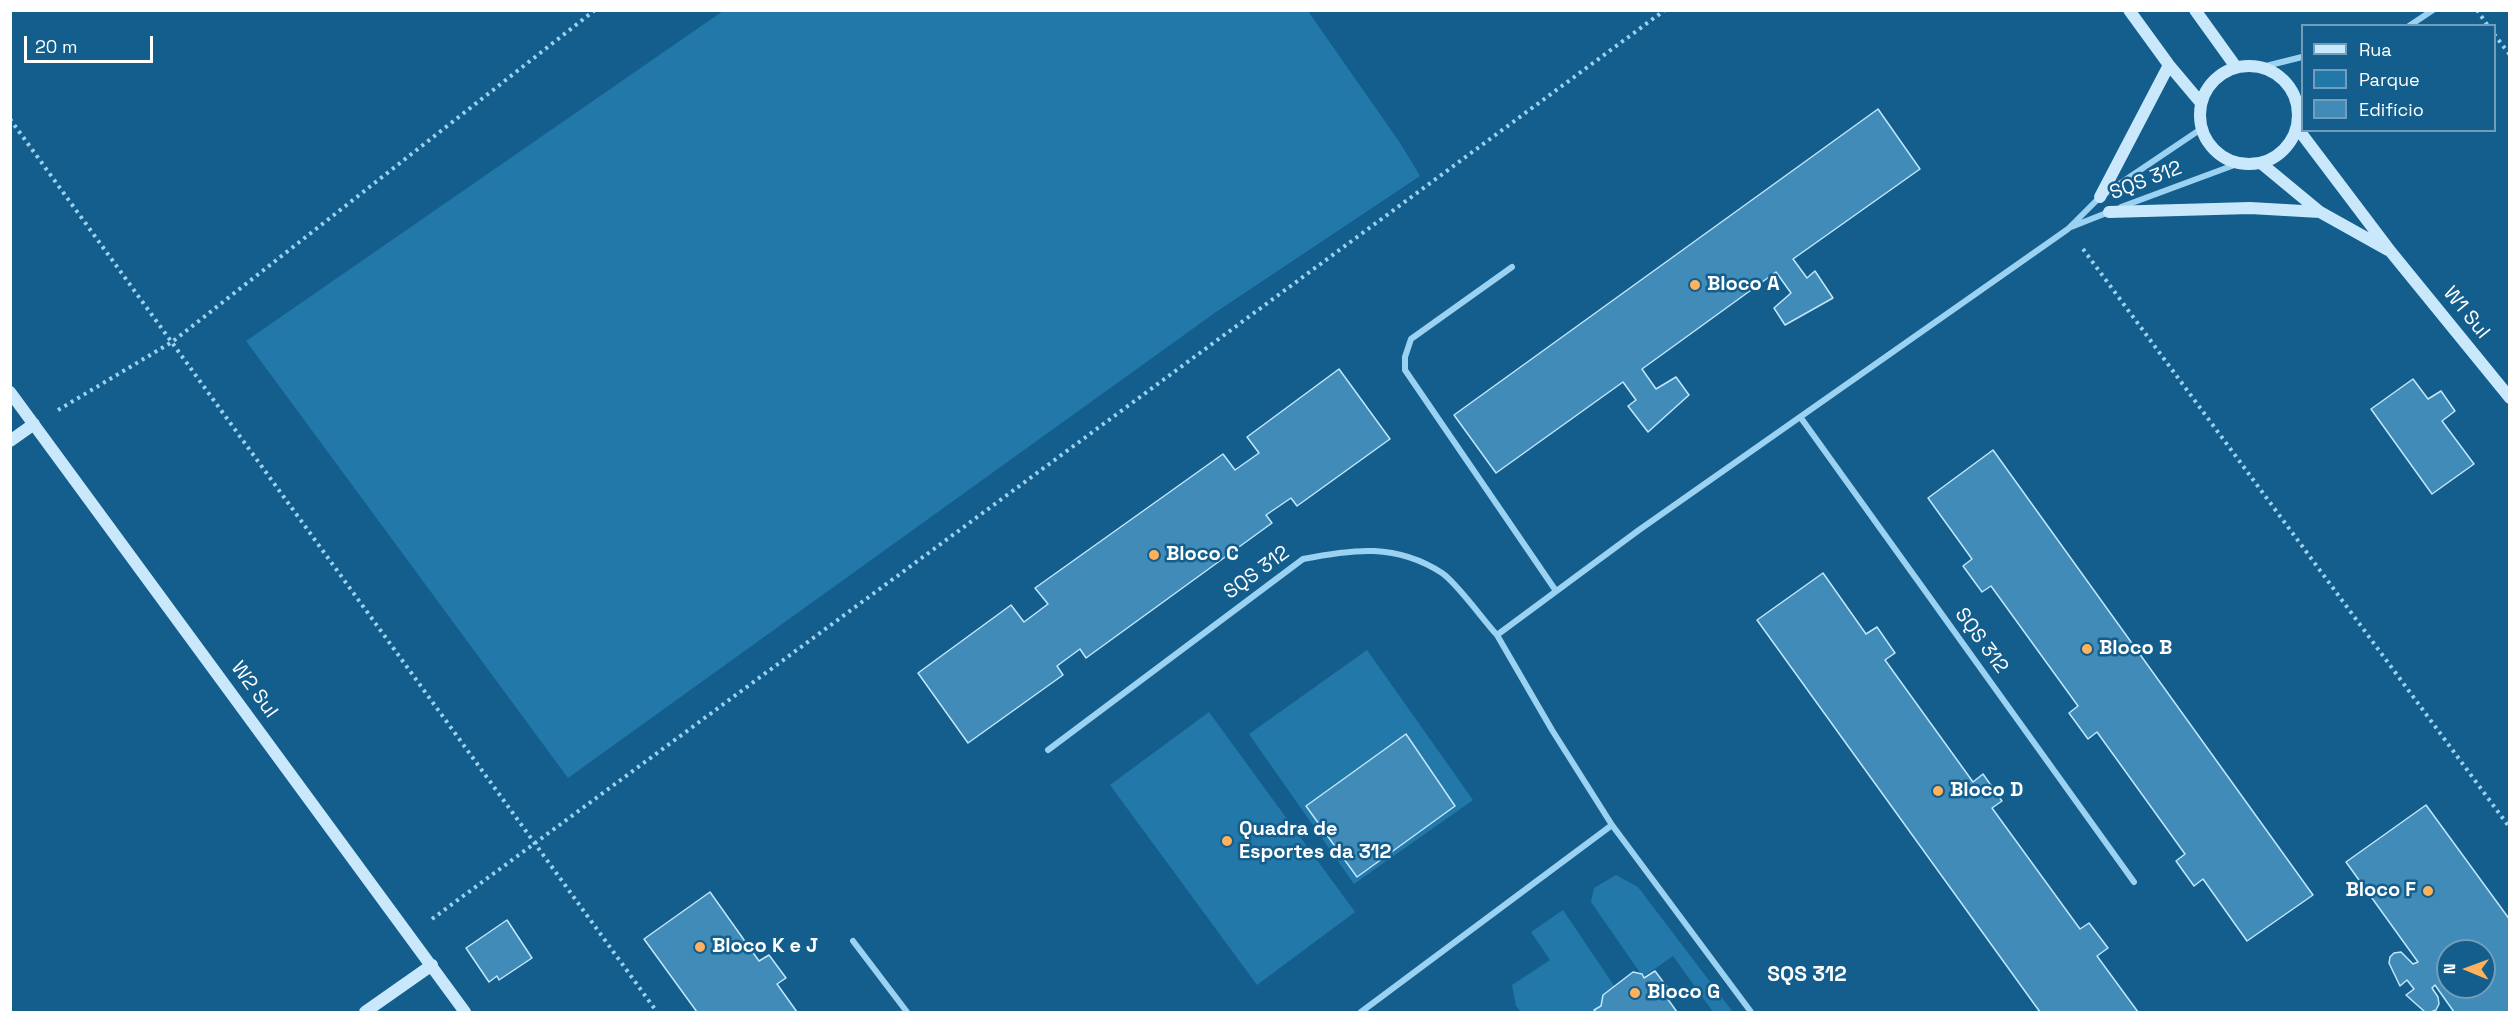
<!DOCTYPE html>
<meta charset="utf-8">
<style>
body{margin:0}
#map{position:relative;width:2520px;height:1023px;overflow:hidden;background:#135e8c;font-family:"Space Grotesk",sans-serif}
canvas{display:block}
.frame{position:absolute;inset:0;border:12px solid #fff;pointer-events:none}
.legend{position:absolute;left:2301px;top:24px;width:195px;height:108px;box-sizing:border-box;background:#135e8c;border:2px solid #719eba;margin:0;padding:8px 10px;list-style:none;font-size:18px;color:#fff}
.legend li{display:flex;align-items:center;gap:12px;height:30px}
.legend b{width:30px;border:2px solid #719eba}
.north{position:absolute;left:2436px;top:939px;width:60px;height:60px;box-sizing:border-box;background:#135e8c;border:2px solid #719eba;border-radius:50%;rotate:271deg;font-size:16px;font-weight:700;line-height:24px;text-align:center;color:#fff}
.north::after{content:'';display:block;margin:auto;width:21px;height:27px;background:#ffb25b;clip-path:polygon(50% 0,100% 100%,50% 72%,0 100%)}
.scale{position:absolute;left:24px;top:36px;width:129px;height:27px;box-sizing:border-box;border:3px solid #fff;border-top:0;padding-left:8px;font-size:18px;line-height:21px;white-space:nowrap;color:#fff;-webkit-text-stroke:4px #135e8c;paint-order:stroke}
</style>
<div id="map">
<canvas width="2520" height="1023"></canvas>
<div class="frame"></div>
<ul class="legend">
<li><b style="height:8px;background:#cae8fb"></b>Rua</li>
<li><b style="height:16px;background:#2278a9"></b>Parque</li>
<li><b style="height:16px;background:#408bb8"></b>Edifício</li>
</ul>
<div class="north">N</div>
<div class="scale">20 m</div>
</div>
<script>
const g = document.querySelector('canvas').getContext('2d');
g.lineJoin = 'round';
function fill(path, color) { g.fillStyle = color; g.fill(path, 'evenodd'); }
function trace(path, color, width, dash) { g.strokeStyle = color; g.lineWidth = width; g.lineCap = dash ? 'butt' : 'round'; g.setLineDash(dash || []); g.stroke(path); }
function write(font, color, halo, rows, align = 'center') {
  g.font = font + ' "Space Grotesk",sans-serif'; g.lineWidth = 5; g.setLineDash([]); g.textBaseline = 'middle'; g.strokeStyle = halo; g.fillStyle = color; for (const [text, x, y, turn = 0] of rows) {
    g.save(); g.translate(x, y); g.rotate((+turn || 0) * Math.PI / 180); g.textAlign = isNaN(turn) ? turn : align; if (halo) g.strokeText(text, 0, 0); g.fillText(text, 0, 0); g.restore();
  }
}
const green = new Path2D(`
 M723,11H1308L1400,143L1420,176L1216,312L568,778L246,341Z
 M1367,650L1473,800L1354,884L1249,734Z
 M1209,712L1355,912L1257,985L1110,785Z
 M1616,875L1638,887L1733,1012H1713L1673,956L1643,977L1591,902L1594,888Z
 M1563,910L1619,993L1593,1012H1521L1516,1006L1512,985L1550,960L1531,932Z`);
const building = new Path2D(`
 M1878,109L1920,169L1793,259L1807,278L1815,271L1833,298L1785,325L1774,308L1791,293L1776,272L1642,369L1656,389L1676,377L1689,395L1648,432L1628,406L1636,400L1623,382L1496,473L1454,415Z
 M1339,369L1390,439L1297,506L1291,498L1266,515L1272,523L1086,658L1080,649L1057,666L1063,675L968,743L918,673L1011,605L1024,622L1048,604L1035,588L1223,454L1235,470L1259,453L1247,437Z
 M2413,379L2428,399L2441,391L2455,411L2442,421L2474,464L2432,494L2371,409Z
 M1993,450L2313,895L2247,941L2203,879L2194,886L2176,861L2185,854L2097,732L2088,739L2069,713L2078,706L1991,586L1982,592L1963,566L1972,559L1928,498Z
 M1823,573L1866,634L1877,627L1895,653L1885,660L1973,782L1983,774L2002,801L1992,808L2080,929L2089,923L2108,948L2097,956L2138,1012H2040L1757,620Z
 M1406,734L1455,806L1357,877L1306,806Z
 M2426,805L2510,920V1012H2454L2435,985L2432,988L2438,997L2439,1004L2436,1010L2431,1012H2425L2406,995L2414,989L2407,980L2400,986L2389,963L2390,957L2394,953L2401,952L2413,964L2418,962L2346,862ZM2448,951H2484V987H2448Z
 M710,892L759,961L769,955L786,978L777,984L797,1012H697L644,939Z
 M507,920L532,958L499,980L497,976L489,982L466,948Z
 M1655,971L1667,987L1662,991L1677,1012H1596L1594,1010L1601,1006L1603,995L1633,972L1642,974L1644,978Z`);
const path = new Path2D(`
 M2477,10L2488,26
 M2494,34L2510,55
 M10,119L657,1012
 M2083,249L2510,828
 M58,410L172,342L595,10
 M432,919L1665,10`);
const street = new Path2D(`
 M2409,26L2433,10
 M2262,67L2302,57
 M2297,102L2302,99
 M2121,207L2237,164
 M2071,227L2109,212
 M1512,267L1411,339L1405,357V370L1556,591
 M1801,418L2134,882
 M1048,750L1303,559C1353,549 1396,543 1442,573C1456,582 1484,621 1497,635
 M853,941L907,1012
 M1361,1012L1612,825
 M1751,1012L1612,825L1552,730L1497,635L1639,530L2068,229L2100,197L2201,129`);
const secondary = new Path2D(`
 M2129,10L2169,65L2201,103
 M2195,10L2236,67
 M2200 115a49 49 0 1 1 98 0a49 49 0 1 1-98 0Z
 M2298,129L2391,252L2510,398
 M2262,164L2320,212L2388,250
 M2100,197L2169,65
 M2109,212L2250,208L2320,212
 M10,392L465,1012
 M10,441L34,424
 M365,1012L432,965`);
const markers = [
 [1695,285,6,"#ffb25b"],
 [1154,555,6,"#ffb25b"],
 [2087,649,6,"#ffb25b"],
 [1938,791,6,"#ffb25b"],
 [1227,841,6,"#ffb25b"],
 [2428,891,6,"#ffb25b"],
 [700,947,6,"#ffb25b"],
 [1635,993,6,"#ffb25b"]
];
const streetNames = [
 ["SQS 312",2146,181,-21],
 ["W1 Sul",2466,313,51],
 ["SQS 312",1257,573,-36],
 ["SQS 312",1981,641,54],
 ["W2 Sul",254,690,54]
];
const poiNames = [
 ["Bloco A",1707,285],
 ["Bloco C",1166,555],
 ["Bloco B",2099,649],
 ["Bloco D",1950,791],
 ["Quadra de",1239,830],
 ["Esportes da 312",1239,853],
 ["Bloco F",2416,891,"right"],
 ["Bloco K e J",712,947],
 ["Bloco G",1647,993]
];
const neighbourhoodNames = [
 ["SQS 312",1807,975]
];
fill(green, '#2278a9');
fill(building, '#408bb8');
trace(building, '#c2e7fc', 1.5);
trace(path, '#9bd1f1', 4, [3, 4.5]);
trace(street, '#9bd1f1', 6);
trace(secondary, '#cae8fb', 12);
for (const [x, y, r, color] of markers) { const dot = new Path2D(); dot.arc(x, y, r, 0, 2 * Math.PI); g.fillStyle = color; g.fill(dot); trace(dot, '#135e8c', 2); }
write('20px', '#fff', '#135e8c', streetNames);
write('bold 20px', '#fff', '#135e8c', poiNames, 'left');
write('bold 21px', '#fff', '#135e8c', neighbourhoodNames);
</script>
